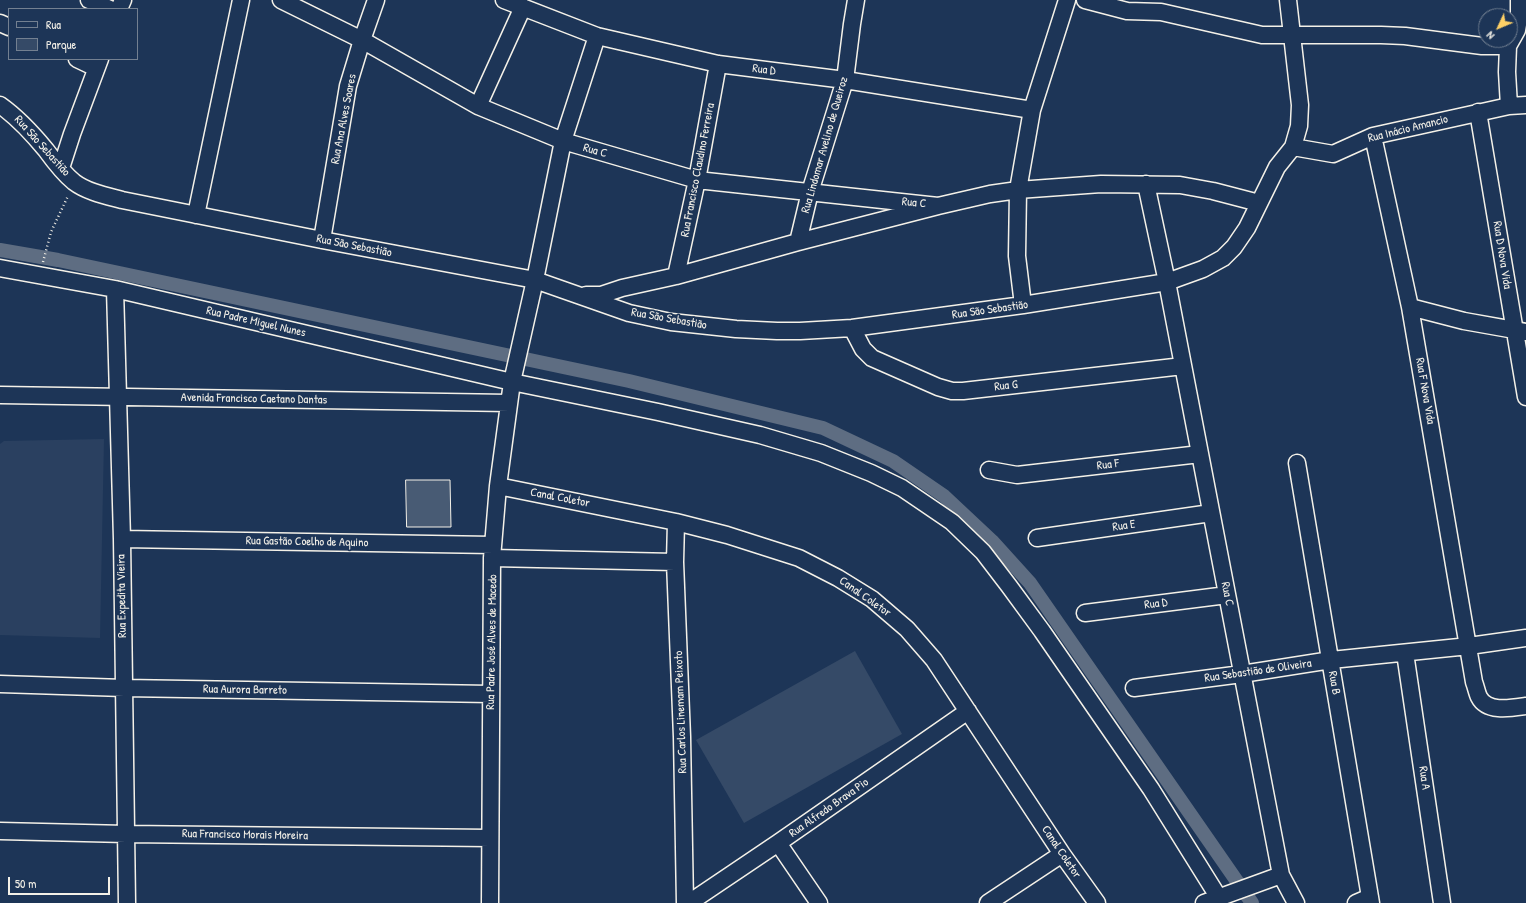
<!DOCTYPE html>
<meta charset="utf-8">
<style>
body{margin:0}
#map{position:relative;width:1526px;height:903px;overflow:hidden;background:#1d3557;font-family:"Patrick Hand",sans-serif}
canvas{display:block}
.legend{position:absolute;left:8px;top:8px;width:130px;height:52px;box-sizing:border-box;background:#1d3557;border:1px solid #738091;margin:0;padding:5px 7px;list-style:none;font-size:12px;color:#f4f1e8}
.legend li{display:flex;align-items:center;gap:8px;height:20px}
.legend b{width:20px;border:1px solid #738091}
.north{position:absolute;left:1478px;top:8px;width:40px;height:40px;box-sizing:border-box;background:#1d3557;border:1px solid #738091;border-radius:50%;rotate:226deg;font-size:11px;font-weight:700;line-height:16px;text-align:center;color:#f4f1e8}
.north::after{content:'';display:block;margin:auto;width:14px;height:18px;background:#ffd166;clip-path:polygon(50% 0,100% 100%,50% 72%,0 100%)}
.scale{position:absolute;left:8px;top:877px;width:102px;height:18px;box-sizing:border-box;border:2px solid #f4f1e8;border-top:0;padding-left:5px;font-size:12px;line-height:14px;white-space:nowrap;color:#f4f1e8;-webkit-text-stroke:3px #1d3557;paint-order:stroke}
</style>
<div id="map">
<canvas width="1526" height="903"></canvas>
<ul class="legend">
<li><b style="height:5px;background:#1d3557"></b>Rua</li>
<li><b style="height:11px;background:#354a67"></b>Parque</li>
</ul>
<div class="north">N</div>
<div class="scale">50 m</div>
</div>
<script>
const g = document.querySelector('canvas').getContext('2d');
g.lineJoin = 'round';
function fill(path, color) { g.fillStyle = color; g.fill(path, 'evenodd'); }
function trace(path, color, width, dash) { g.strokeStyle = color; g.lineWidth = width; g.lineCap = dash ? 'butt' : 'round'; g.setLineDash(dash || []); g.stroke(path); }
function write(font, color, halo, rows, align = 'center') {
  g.font = font + ' "Patrick Hand",sans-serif'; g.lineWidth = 3.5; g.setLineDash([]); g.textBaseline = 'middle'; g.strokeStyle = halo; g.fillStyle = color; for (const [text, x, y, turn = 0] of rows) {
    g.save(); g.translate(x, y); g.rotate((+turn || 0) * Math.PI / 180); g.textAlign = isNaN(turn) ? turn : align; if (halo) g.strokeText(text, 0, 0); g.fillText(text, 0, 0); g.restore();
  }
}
const built = new Path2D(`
 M104,439L100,638L0,635V444L4,441Z`);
const green = new Path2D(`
 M855,651L902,734L744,823L696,740Z`);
const canal = new Path2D(`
 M0,250L58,260L629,381L823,428L893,461L944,496L992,541L1030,583L1252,903`);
const building = new Path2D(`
 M406,480H450L451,527H407Z`);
const path = new Path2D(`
 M43,262L51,232L68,196`);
const street = new Path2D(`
 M89,0L110,9
 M281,0L362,40L478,106L563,141L697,180L938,206
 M504,0L597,36L718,64L845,80L1032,110
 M1085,0L1127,11L1161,12L1262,35H1381L1405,36L1482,46H1508
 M1288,0L1300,105L1299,126L1293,147
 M119,9L123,0
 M0,23L9,27
 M77,59L96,68
 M0,105C17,117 32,133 46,150C54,161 63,173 74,182C87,192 107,196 122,200L322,240L535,280L629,313L671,322L736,329L777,331H800L852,328L1023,305L1167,282L1203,269L1223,258L1234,247L1247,228L1277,167L1293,147L1333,154L1373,136L1509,106L1526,105
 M478,106L523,7
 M1509,106L1507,72L1508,46L1517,30L1519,19V0
 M1478,112L1526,397
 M1373,136L1410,307L1474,682C1476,687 1477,693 1479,697C1487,713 1512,708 1526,706
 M61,168L72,134L100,59
 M1146,184L1167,282L1281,875L1296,903
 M196,215L241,0
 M322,240L348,86L362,40L376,0
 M798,242L810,192L845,80L852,24L856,0
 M0,268L115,289L512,382L658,412L760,435L821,453L871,473L902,488L952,522L983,552L1009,586L1042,631L1151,789L1219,898
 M676,276L697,180L718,64
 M115,289L122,539L127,903
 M586,295H601L622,288L676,276L798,242L938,206L990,194L1018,190L1101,184L1180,185L1213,191L1259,203
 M1023,305L1017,256L1018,190L1032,110L1067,0
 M1410,307L1464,321L1526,332
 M852,328L863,349L872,358L938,387L952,391H963L1183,366
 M0,395L509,403
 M1297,463L1371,903
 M989,470L1017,475L1200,454
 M498,486L676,522L727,535L799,558L838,578L872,599L907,629L934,660L1062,854L1097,903
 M676,522L675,562L682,737L685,903
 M1037,538L1211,513
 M122,539L493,545
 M492,558L675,562
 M1085,613L1227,595
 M1405,653L1442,903
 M0,684L124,688L491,694
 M1134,688L1242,674L1331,660L1469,646L1526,638
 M0,831L126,834L490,838
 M778,843L819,903
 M490,903L492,558L498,486L512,382L535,280L563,141L597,36
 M689,903L778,843L968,711
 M988,903L1062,854
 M1204,903L1281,875
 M1356,903L1370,897`);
const streetNames = [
 ["Rua D",764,70,7],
 ["Rua Ana Alves Soares",344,119,-79],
 ["Rua Inácio Amancio",1408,129,-14],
 ["Rua Lindomar Avelino de Queiroz",825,145,-74],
 ["Rua São Sebastião",42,146,48],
 ["Rua C",595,151,16],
 ["Rua Francisco Claudino Ferreira",698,170,-79],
 ["Rua C",914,203,6],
 ["Rua São Sebastião",354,246,11],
 ["Rua D Nova Vida",1502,255,81],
 ["Rua São Sebastião",990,310,-8],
 ["Rua São Sebastião",669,319,10],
 ["Rua Padre Miguel Nunes",256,322,13],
 ["Rua G",1006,386,-6],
 ["Rua F Nova Vida",1425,391,80],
 ["Avenida Francisco Caetano Dantas",254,399,1],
 ["Rua F",1108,465,-7],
 ["Canal Coletor",560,498,11],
 ["Rua E",1124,526,-8],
 ["Rua Gastão Coelho de Aquino",307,542,1],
 ["Rua C",1227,594,79],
 ["Rua Expedita Vieira",122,596,-91],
 ["Canal Coletor",865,597,35],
 ["Rua D",1156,604,-7],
 ["Rua Padre José Alves de Macedo",492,642,-89],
 ["Rua Sebastião de Oliveira",1258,671,-8],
 ["Rua B",1334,683,80],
 ["Rua Aurora Barreto",245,690,1],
 ["Rua Carlos Linemam Peixoto",681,712,-92],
 ["Rua A",1424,778,82],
 ["Rua Alfredo Brava Pio",829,808,-35],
 ["Rua Francisco Morais Moreira",245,835,1],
 ["Canal Coletor",1061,852,56]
];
fill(built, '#2a4060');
fill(green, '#354a67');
trace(canal, '#5e6d82', 14);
fill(building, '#485b74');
trace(building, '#f4f1e8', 1);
trace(street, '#f4f1e8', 19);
trace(path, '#f4f1e8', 2.5, [1, 3]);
trace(street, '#1d3557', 16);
write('12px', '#f4f1e8', '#1d3557', streetNames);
</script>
